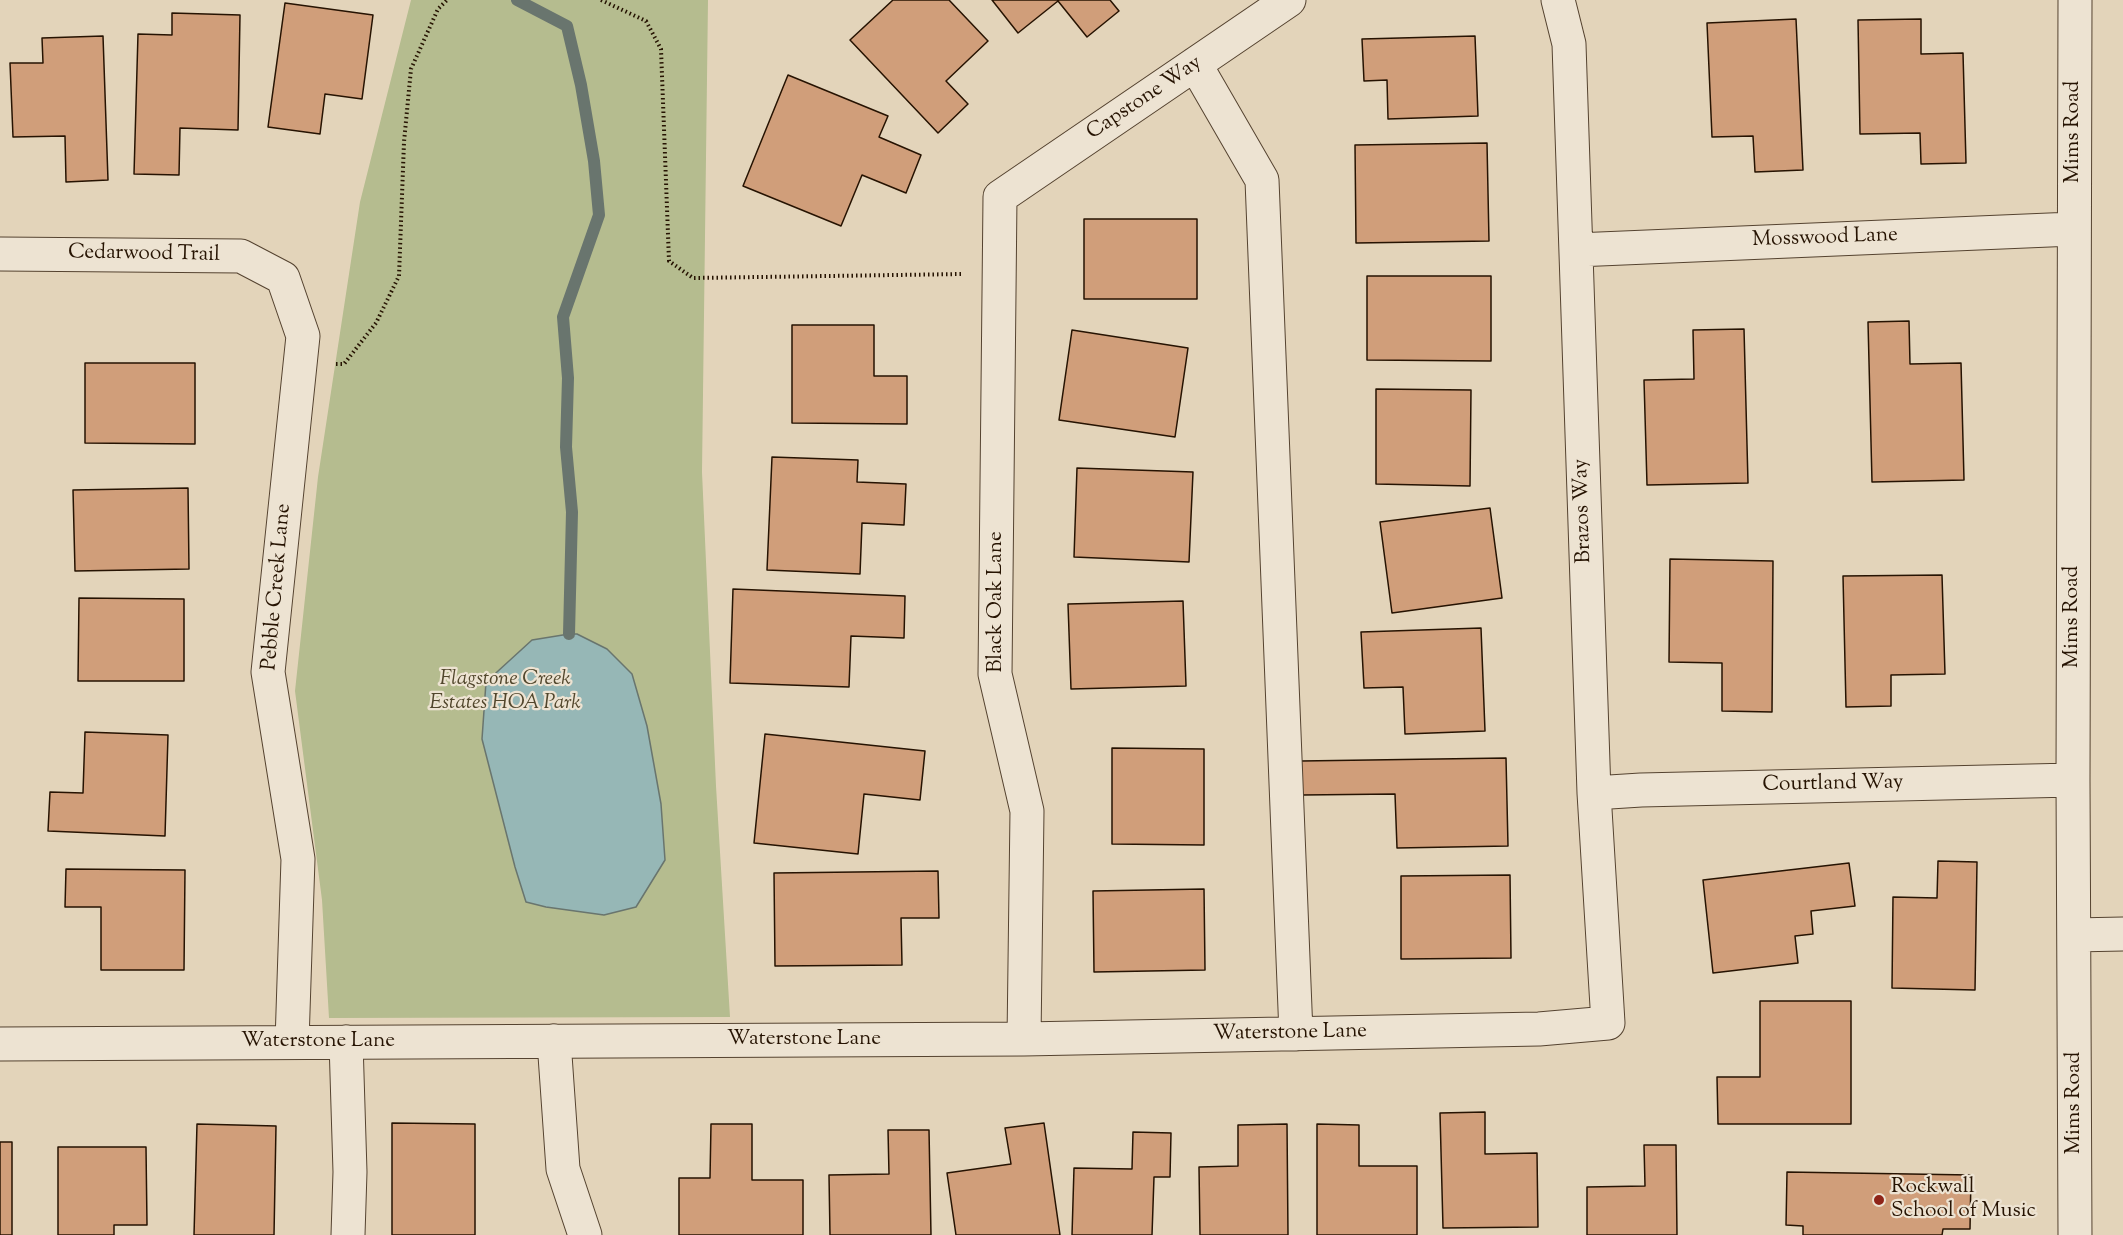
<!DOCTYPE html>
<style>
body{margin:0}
canvas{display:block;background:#e3d4ba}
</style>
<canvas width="2123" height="1235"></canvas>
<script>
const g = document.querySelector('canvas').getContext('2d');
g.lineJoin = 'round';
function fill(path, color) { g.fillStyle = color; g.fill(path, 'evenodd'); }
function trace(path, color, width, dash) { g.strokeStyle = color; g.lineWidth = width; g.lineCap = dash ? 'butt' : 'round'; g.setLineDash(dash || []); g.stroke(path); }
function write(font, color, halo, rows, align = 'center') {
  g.font = font + ' "Sorts Mill Goudy",serif'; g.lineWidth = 4.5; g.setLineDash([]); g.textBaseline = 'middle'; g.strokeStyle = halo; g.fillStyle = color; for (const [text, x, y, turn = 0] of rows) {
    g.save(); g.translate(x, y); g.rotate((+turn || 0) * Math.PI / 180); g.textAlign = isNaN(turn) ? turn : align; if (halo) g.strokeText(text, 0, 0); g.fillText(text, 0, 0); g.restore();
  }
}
const green = new Path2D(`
 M411,0H708L702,472L716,786L730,1017L329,1018L322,900L295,691L318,477L360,202Z`);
const water = new Path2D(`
 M569,634H577L607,649L632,674L647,726L661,804L665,860L636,907L604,915L546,907L526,902L515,867L482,739L486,682L532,640Z`);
const stream = new Path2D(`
 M517,0L567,26L581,85L594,161L599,215L563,317L568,378L566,447L572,512L569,634`);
const building = new Path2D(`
 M893,0H949L988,41L946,81L968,104L938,133L850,40Z
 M992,0H1110L1119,11L1087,37L1058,1L1018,33Z
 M285,3L373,15L362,99L325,94L320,134L268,127Z
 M172,13L240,15L238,130L180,128L179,175L134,174L138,34L172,35Z
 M1796,19L1803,170L1755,172L1753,136L1712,137L1707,23Z
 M1921,19V54L1963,53L1966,163L1921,164L1920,133L1860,134L1858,20Z
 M103,36L108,180L66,182L65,136L13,137L10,63H43L42,38Z
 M1475,36L1478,116L1388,119L1387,80L1364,81L1362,39Z
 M788,75L888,116L879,137L921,155L906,193L862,175L841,226L743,186Z
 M1487,143L1489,241L1356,243L1355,145Z
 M1084,219H1197V299H1084Z
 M1367,276H1491V361L1367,360Z
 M1909,321L1910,364L1961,363L1964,480L1872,482L1868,322Z
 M792,325H874V376H907V424L792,423Z
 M1744,329L1748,483L1647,485L1644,380L1694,379L1693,330Z
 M1072,330L1188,348L1175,437L1059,420Z
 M85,363H195V444L85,443Z
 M1376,389L1471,390L1470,486L1376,484Z
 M772,457L858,460L857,482L906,484L904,525L862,523L860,574L767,570Z
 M1077,468L1193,472L1189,562L1074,557Z
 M188,488L189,569L75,571L73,490Z
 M1490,508L1502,598L1392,613L1380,522Z
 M1670,559L1773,561L1772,712L1722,711V663L1669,662Z
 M1942,575L1945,674L1891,675V706L1846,707L1843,576Z
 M733,589L905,596L904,638L851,636L849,687L730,683Z
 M79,598L184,599V681H78Z
 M1183,601L1186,686L1071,689L1068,604Z
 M1481,628L1485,731L1405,734L1403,687L1364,688L1361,632Z
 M85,732L168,735L165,836L48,831L50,792L83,793Z
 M765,734L925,751L920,800L864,794L858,854L754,843Z
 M1112,748L1204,749V845L1112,844Z
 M1506,758L1508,846L1397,848L1395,794L1302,795L1301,761Z
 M1938,861L1977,862L1975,990L1892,988L1893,897L1937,898Z
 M1849,863L1855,906L1811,911L1813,934L1795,936L1798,963L1713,973L1703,880Z
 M66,869L185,870L184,970H101V907H65Z
 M938,871L939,918H901L902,965L775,966L774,873Z
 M1510,875L1511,958L1401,959V876Z
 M1204,889L1205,970L1094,972L1093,891Z
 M1760,1001H1851V1124H1718L1717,1077H1760Z
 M1485,1112V1154L1537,1153L1538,1227L1443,1228L1440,1113Z
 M392,1123L475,1124V1235H392Z
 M1044,1123L1060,1235H956L947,1173L1011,1164L1005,1128Z
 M197,1124L276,1126L274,1235H194Z
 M711,1124H752V1180H803V1235H679V1178H710Z
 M1287,1124L1288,1235H1200L1199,1167L1238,1166V1125Z
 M1317,1124L1359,1125V1166H1417V1235H1317Z
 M888,1130H929L931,1235H830L829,1175L889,1174Z
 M1133,1132L1171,1133L1170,1177H1154L1152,1235H1072L1074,1168L1132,1169Z
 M0,1142H12V1235H0Z
 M1644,1145H1676L1677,1235H1587V1187L1645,1186Z
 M58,1147H146L147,1225H114V1235H58Z
 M1787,1172L1971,1175L1970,1229H1943L1942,1235H1803V1226L1786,1225Z`);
const path = new Path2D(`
 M601,0L646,21L661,49L669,261L693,278L963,274
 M336,364H344L376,323L399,276L404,142L411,69L438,9L447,0`);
const minor = new Path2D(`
 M2075,0L2073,780L2075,1235
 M1195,64L1262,180L1296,1034
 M1576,250L2073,229
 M0,254L241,256L283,278L303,336L268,672L298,859L292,1042
 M1594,793L1641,790L2073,780
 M2074,935L2123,934
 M1024,1039L1027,811L995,674L1000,197L1289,0
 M554,1041L563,1169L585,1235
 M346,1042L350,1172L348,1235
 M0,1044L1024,1039L1539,1029L1608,1023L1594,793L1569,44L1558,0`);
const markers = [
 [1879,1200,6,"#8f2418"]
];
const streetNames = [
 ["Capstone Way",1145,99,-34],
 ["Mims Road",2074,132,-90],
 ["Mosswood Lane",1825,239,-2],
 ["Cedarwood Trail",144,255,1],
 ["Brazos Way",1584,511,-92],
 ["Pebble Creek Lane",278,587,-85],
 ["Black Oak Lane",997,602,-90],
 ["Mims Road",2073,617,-90],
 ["Courtland Way",1833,785,-1],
 ["Waterstone Lane",1290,1034,-1],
 ["Waterstone Lane",804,1040],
 ["Waterstone Lane",318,1042],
 ["Mims Road",2075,1103,-90]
];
const parkNames = [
 ["Flagstone Creek",505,680],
 ["Estates HOA Park",505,704]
];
const poiNames = [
 ["Rockwall",1891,1188],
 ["School of Music",1891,1212]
];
fill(green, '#b5bc8f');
fill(water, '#96b7b6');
trace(water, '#69756e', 1.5);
trace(stream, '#69756e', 12);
fill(building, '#d09e7a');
trace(building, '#261302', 1.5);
trace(minor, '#554330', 35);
trace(path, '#261302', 4, [1.5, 3]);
trace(minor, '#ede3d2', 33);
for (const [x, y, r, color] of markers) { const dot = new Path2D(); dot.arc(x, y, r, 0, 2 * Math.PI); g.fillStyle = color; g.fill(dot); trace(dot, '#ede3d2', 2); }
write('21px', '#261302', '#ede3d2', streetNames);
write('italic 21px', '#51462c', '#ede3d2', parkNames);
write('21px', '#261302', '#ede3d2', poiNames, 'left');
</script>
